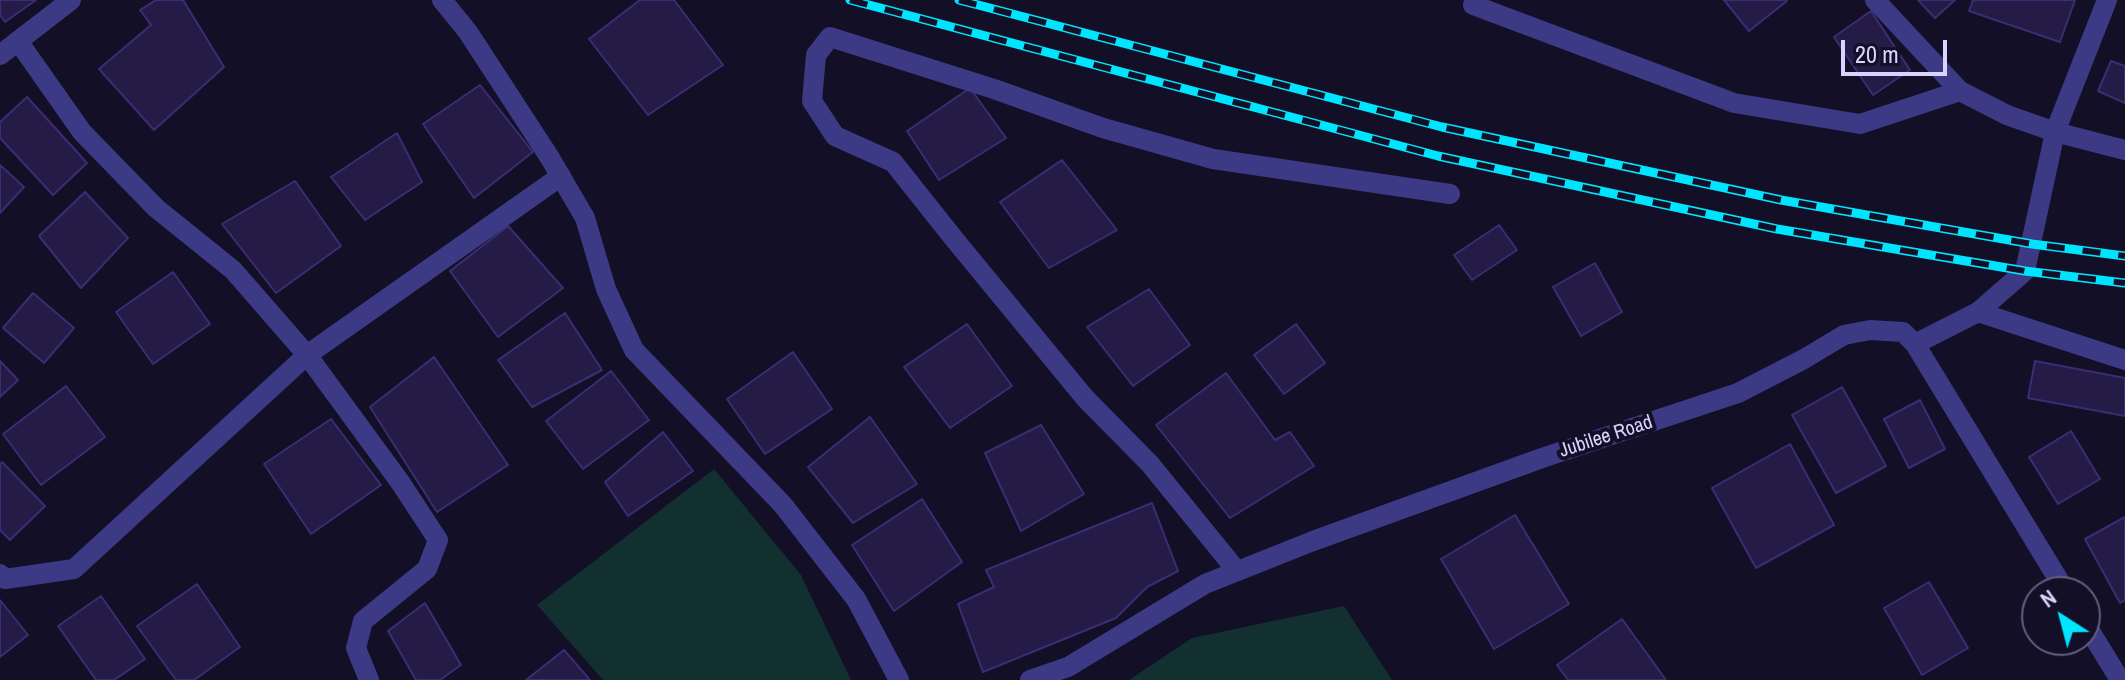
<!DOCTYPE html>
<style>
body{margin:0}
#map{position:relative;width:2125px;height:680px;overflow:hidden;background:#130f26;font-family:"Archivo Narrow",sans-serif}
canvas{display:block}
.north{position:absolute;left:2021px;top:576px;width:80px;height:80px;box-sizing:border-box;background:#130f26;border:2px solid #625e7d;border-radius:50%;rotate:324deg;font-size:22px;font-weight:700;line-height:32px;text-align:center;color:#d9d4ff}
.north::after{content:'';display:block;margin:auto;width:28px;height:36px;background:#00e5ff;clip-path:polygon(50% 0,100% 100%,50% 72%,0 100%)}
.scale{position:absolute;left:1841px;top:40px;width:106px;height:36px;box-sizing:border-box;border:4px solid #d9d4ff;border-top:0;padding-left:10px;font-size:24px;line-height:28px;white-space:nowrap;color:#d9d4ff;-webkit-text-stroke:6px #130f26;paint-order:stroke}
</style>
<div id="map">
<canvas width="2125" height="680"></canvas>
<div class="north">N</div>
<div class="scale">20 m</div>
</div>
<script>
const g = document.querySelector('canvas').getContext('2d');
g.lineJoin = 'round';
function fill(path, color) { g.fillStyle = color; g.fill(path, 'evenodd'); }
function trace(path, color, width, dash) { g.strokeStyle = color; g.lineWidth = width; g.lineCap = dash ? 'butt' : 'round'; g.setLineDash(dash || []); g.stroke(path); }
function write(font, color, halo, rows, align = 'center') {
  g.font = font + ' "Archivo Narrow",sans-serif'; g.lineWidth = 8; g.setLineDash([]); g.textBaseline = 'middle'; g.strokeStyle = halo; g.fillStyle = color; for (const [text, x, y, turn = 0] of rows) {
    g.save(); g.translate(x, y); g.rotate((+turn || 0) * Math.PI / 180); g.textAlign = isNaN(turn) ? turn : align; if (halo) g.strokeText(text, 0, 0); g.fillText(text, 0, 0); g.restore();
  }
}
const green = new Path2D(`
 M714,469L801,575L851,680H603L537,605Z
 M1344,606L1392,680H1129L1192,638Z`);
const building = new Path2D(`
 M0,0H36L5,22L0,15Z
 M156,0H183L224,67L154,130L99,69L151,25L140,10Z
 M640,0H674L723,65L648,115L589,39Z
 M1724,0H1786L1787,1L1749,31Z
 M1918,0H1955L1935,18Z
 M1973,0H2075L2060,42L1969,11Z
 M1871,11L1910,70L1873,95L1834,37Z
 M2111,61L2125,66V103L2098,91Z
 M480,85L533,152L474,198L423,124Z
 M970,88L1006,138L939,180L907,131Z
 M27,97L87,163L53,195L0,138V122Z
 M397,133L422,182L365,220L331,177Z
 M1062,160L1117,230L1049,268L1000,202Z
 M0,165L24,187L0,213Z
 M295,181L341,246L276,293L222,224Z
 M85,192L128,238L81,288L39,236Z
 M1499,225L1517,250L1472,280L1454,255Z
 M508,226L563,288L498,337L450,271Z
 M1595,263L1622,312L1581,336L1553,287Z
 M173,272L210,324L153,364L116,312Z
 M1149,289L1190,345L1133,386L1087,327Z
 M33,293L74,328L44,363L3,328Z
 M565,313L602,370L532,407L498,360Z
 M967,324L1012,386L950,428L904,367Z
 M1296,324L1325,363L1284,394L1254,355Z
 M793,352L832,409L765,454L727,399Z
 M434,357L508,465L437,512L370,407Z
 M0,361L18,380L0,397Z
 M2035,361L2125,378V416L2028,398Z
 M611,371L649,420L583,469L546,421Z
 M1226,373L1275,440L1290,432L1314,466L1230,518L1156,425Z
 M66,386L105,437L41,485L3,434Z
 M1842,387L1886,466L1836,493L1792,415Z
 M1920,400L1945,449L1909,468L1884,419Z
 M870,417L917,484L853,523L808,467Z
 M331,419L381,485L311,534L264,464Z
 M1041,425L1084,494L1021,531L985,453Z
 M2071,431L2100,479L2058,504L2029,457Z
 M663,432L693,471L628,516L605,482Z
 M1790,444L1834,525L1756,568L1712,488Z
 M2,462L45,506L10,540L0,530V465Z
 M922,499L962,562L894,611L852,545Z
 M1152,503L1178,571L1147,587L1116,618L983,672L958,604L994,587L986,570Z
 M1515,515L1569,604L1494,649L1441,559Z
 M2125,517V600L2120,603L2085,539Z
 M1929,582L1968,648L1922,675L1884,608Z
 M197,584L240,647L194,680H176L137,626Z
 M101,596L145,659L114,680H96L58,626Z
 M0,600L28,635L0,657Z
 M425,603L461,665L440,680H416L388,631Z
 M1622,619L1666,680H1568L1557,665Z
 M564,650L590,680H526Z`);
const minor = new Path2D(`
 M442,0L468,32L550,158L585,218L606,289L634,350L783,505L856,599L899,680
 M1473,5L1734,103L1860,124L1960,91
 M18,41L82,132L156,208L233,270L307,355L400,482L438,540L427,569L363,621L356,648L369,680
 M0,55L71,0
 M2055,132L2125,150
 M1978,312L2125,360
 M1237,571L1150,464L1085,398L955,240L893,162L835,136L812,101L816,55L830,37L994,89L1103,128L1213,159L1450,194
 M0,574L5,579L74,569L307,355L561,176`);
const tertiary = new Path2D(`
 M1875,0L1960,91L2007,115L2055,132
 M1915,344L1978,312L2025,271L2055,132L2107,0
 M2085,623L2120,680
 M1030,680L1068,667L1205,584L1313,541L1542,458L1738,393L1804,359L1844,335L1870,330L1903,332L1915,344L2066,592`);
const rail = new Path2D(`
 M850,0L1438,156L1777,229L2025,271L2125,283
 M959,0L1442,127L1781,200L2032,244L2125,256`);
const streetNames = [
 ["Jubilee Road",1606,437,-18]
];
fill(green, '#12302f');
fill(building, '#241b47');
trace(building, '#3b2d73', 2);
trace(minor, '#3d3a85', 20);
trace(tertiary, '#3d3a85', 20);
trace(rail, '#00e5ff', 9);
trace(rail, '#130f26', 6, [18]);
write('20px', '#d9d4ff', '#130f26', streetNames);
</script>
